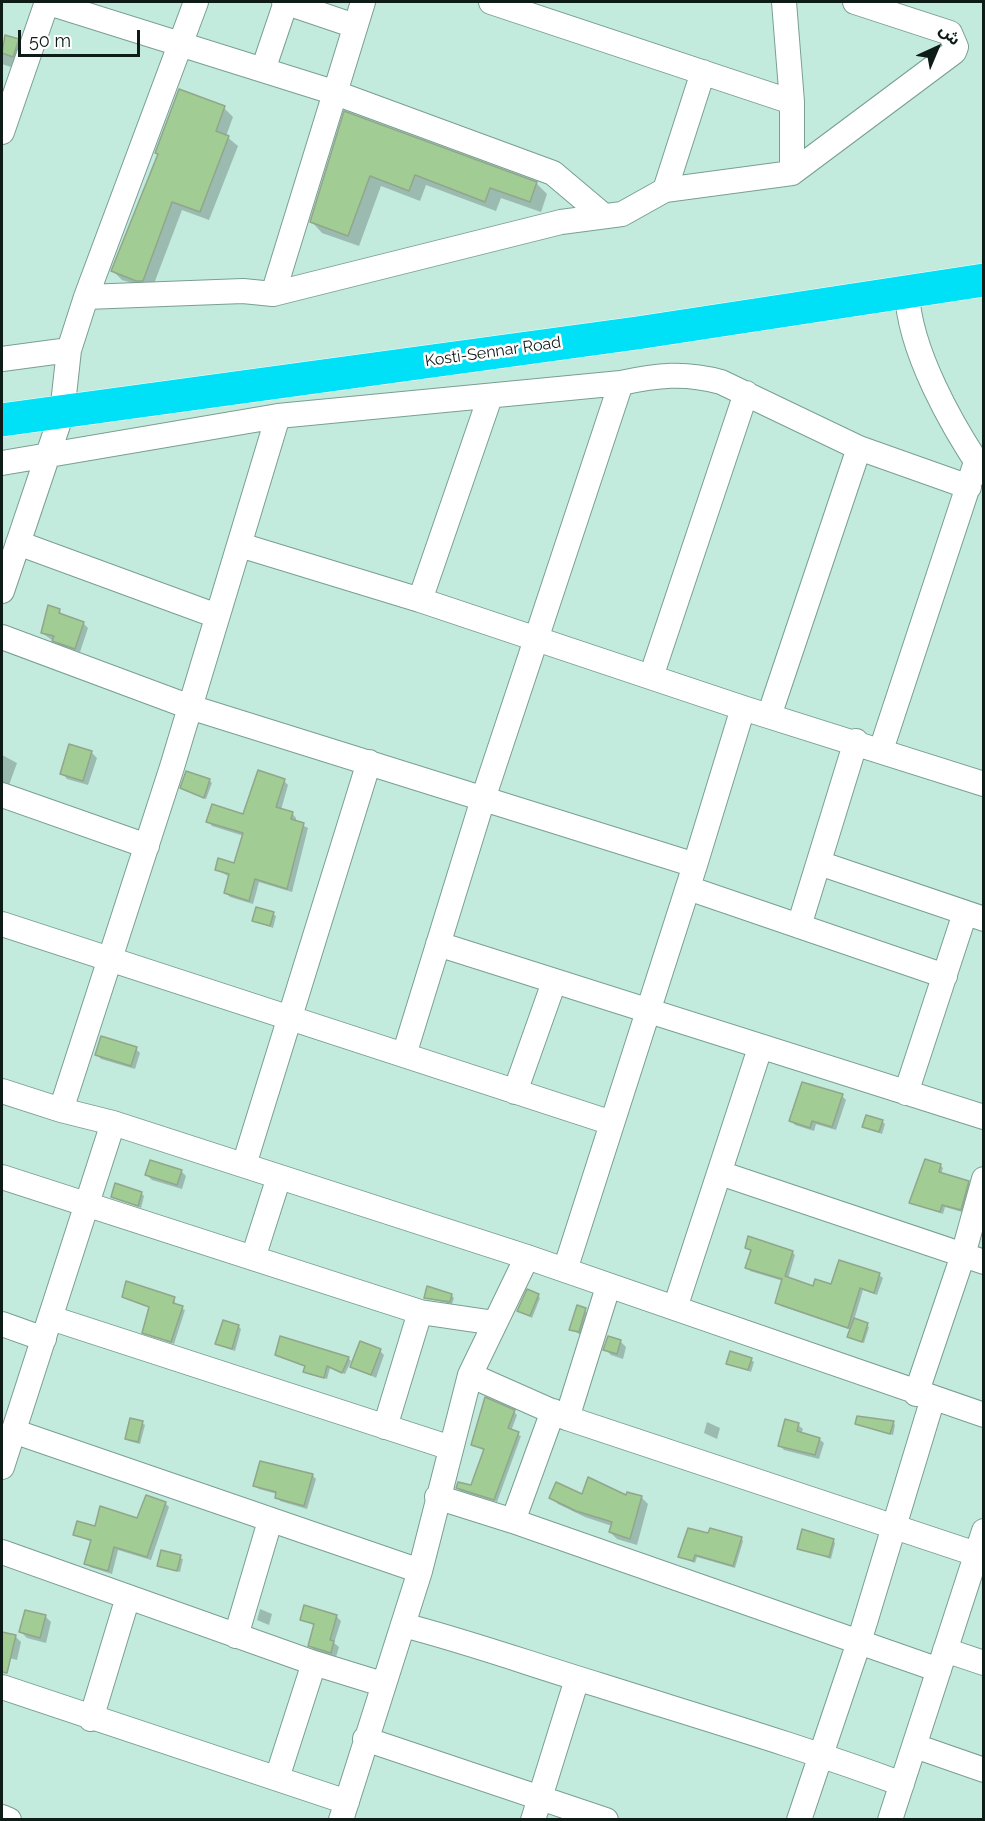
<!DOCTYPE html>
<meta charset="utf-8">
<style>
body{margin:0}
#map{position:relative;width:985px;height:1821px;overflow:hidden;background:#c2eadd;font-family:Raleway,"Noto Sans Arabic",sans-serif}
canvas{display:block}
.frame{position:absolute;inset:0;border:3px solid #0d1c17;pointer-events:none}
.north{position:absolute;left:907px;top:18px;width:60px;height:60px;-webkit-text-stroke:4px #fff;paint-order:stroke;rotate:44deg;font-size:16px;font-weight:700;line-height:24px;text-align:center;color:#0d1c17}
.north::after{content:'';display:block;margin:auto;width:21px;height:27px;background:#0d1c17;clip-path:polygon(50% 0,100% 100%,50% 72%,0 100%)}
.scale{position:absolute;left:18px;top:30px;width:122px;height:27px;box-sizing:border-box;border:3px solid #0d1c17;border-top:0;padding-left:8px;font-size:18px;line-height:21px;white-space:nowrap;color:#0d1c17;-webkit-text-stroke:4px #fff;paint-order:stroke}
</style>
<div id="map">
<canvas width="985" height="1821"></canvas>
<div class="frame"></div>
<div class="north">ش</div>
<div class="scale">50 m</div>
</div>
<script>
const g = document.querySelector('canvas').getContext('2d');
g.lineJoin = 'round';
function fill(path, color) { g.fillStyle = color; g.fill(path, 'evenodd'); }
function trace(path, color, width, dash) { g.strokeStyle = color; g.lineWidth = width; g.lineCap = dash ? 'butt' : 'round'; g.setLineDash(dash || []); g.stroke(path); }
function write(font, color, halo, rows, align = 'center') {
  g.font = font + ' Raleway,sans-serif'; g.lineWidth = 5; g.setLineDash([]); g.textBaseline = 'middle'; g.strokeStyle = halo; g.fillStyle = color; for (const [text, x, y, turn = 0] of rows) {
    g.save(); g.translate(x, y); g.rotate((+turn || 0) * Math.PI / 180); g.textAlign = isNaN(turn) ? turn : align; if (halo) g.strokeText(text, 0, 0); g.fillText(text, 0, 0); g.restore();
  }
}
const shadow = new Path2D(`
 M18,41L25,47L14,68L2,64V44Z
 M224,108L233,117L226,136L238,146L209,220L182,210L152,289L122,280L113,271Z
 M345,113L537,184L547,194L541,212L501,198L496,211L426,185L420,201L381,186L359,246L322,233L312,222Z
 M59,610L63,616L83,623L88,628L80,652L59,645L42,633Z
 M91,752L97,758L88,785L67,779L62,773Z
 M2,755L17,763L9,785L2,782Z
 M209,780L212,783L206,799L182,788Z
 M284,781L288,785L281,810L292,813L296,818V822L308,828L292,892L259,882L253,904L230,897L226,893L230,877L217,870L235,865L244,836L212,826L208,821L244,815Z
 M273,914L276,916L273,928L253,920Z
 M136,1049L140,1053L135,1069L101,1059L97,1055Z
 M842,1096L846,1100L836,1130L816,1124L814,1131L795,1125L791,1121Z
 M882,1121L885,1124L882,1134L864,1127Z
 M940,1165L943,1168L941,1174L971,1185L962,1212L945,1207L943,1214L911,1202Z
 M181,1171L186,1176L182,1189L152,1180L147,1175Z
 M141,1193L144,1196L141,1208L113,1197Z
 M746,1248L792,1252L795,1255L788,1279L814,1288L879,1275L883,1278L877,1295L863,1290L854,1320L869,1327L864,1343L849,1337L851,1330L781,1306L777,1302L783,1281L750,1271L747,1267L752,1252Z
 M451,1295L454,1298L452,1304L425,1298Z
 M538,1295L540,1298L532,1318L519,1310Z
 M123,1297L174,1298L176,1306L185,1310L174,1344L147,1335L144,1332L151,1308Z
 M578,1307L591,1315L584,1337L571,1329Z
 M238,1326L241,1329L235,1351L217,1344Z
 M620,1341L626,1347L623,1359L611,1355L605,1349Z
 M380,1351L384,1355L376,1378L352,1366Z
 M276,1355L348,1358L351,1361L345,1374L330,1368L327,1379L308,1374L306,1367Z
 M751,1360L754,1362L751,1372L728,1363Z
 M514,1412L517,1415L511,1431L521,1436L497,1502L461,1491L458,1488L472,1487L485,1451L473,1445Z
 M707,1422L720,1428L717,1439L704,1433Z
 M142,1423L145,1425L140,1444L129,1441L126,1438Z
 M893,1423L895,1425L893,1435L857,1424Z
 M798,1425L803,1429L801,1434L819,1439L824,1443L819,1459L784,1450L780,1446Z
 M271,1463L312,1475L316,1479L307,1509L280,1501L277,1494L259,1489L255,1486Z
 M582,1496L641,1497L648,1504L637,1545L617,1539L610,1532L612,1526L585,1517L558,1504L551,1497Z
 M165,1503L169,1507L151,1560L118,1550L112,1574L90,1567L86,1563L92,1542L75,1535L138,1520Z
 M709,1535L741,1538L743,1541L735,1568L697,1557L695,1563L680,1557Z
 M833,1540L835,1543L831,1559L799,1548Z
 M162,1552L183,1559L180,1572L159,1565Z
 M260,1609L272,1614L269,1625L257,1620Z
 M45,1616L51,1622L46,1643L27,1638L21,1632Z
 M336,1616L341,1621L334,1643L339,1647L336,1657L314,1650L309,1645L315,1626L302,1619Z
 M2,1633L15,1636L21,1642L17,1660L2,1656Z`);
const building = new Path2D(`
 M5,35L19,39L13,57L2,53Z
 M179,89L225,106L216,131L229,136L200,212L172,202L143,281H136L111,271L158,154L155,153Z
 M344,111L537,182L530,202L490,188L485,202L415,175L409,191L370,176L348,236L310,222Z
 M48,605L60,609L59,613L84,622L75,649L52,641L54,636L41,633Z
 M69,744L92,751L83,781L60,774Z
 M258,770L285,779L276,807L293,812L291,819L304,823L287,889L255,879L249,901L224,893L229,874L215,870L218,858L234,863L243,833L206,822L212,804L243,814Z
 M186,771L210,779L204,798L180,788Z
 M256,907L274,912L270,926L252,921Z
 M101,1036L137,1047L131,1066L95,1055Z
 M802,1082L843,1094L832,1127L812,1121L810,1128L789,1121Z
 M866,1115L883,1120L879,1132L862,1127Z
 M925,1159L941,1164L939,1172L969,1181L961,1210L942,1205L940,1212L909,1203Z
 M150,1160L182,1170L177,1185L145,1175Z
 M115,1183L142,1192L138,1206L111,1197Z
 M748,1236L793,1251L785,1276L813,1286L815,1279L831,1284L839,1260L880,1273L874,1293L860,1288L848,1328L775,1303L782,1279L745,1268L751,1250L745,1248Z
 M126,1281L175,1297L173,1303L183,1306L171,1342L142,1333L149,1307L122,1297Z
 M427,1286L452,1294L450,1302L424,1298Z
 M527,1289L539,1294L530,1316L517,1311Z
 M577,1305L586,1308L579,1332L569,1330Z
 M854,1318L868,1323L862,1342L847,1337Z
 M223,1320L239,1325L232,1349L215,1344Z
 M280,1336L349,1357L342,1373L327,1366L324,1378L303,1372L305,1366L275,1355Z
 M608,1336L621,1340L617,1354L603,1350Z
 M360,1341L381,1349L371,1375L350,1367Z
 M730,1351L752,1358L748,1370L726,1364Z
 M485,1397L515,1410L508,1428L519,1432L494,1500L456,1488L458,1482L471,1485L484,1449L471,1445Z
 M857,1416L894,1421L890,1434L855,1424Z
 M130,1418L143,1421L138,1442L125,1439Z
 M785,1419L799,1423L797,1431L820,1438L815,1455L778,1446Z
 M260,1461L313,1474L304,1506L275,1498L276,1492L253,1486Z
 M588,1477L626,1495L627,1492L642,1496L630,1539L609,1532L612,1522L576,1511L549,1498L556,1482L582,1494Z
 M146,1495L166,1502L147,1557L114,1547L108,1571L84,1564L91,1540L73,1535L77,1521L95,1526L100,1506L137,1518Z
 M688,1528L708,1533L710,1528L742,1537L733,1566L695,1555L693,1561L678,1557Z
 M802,1529L834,1539L829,1557L797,1549Z
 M161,1550L181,1555L177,1571L157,1566Z
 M304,1605L337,1615L330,1640L334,1641L331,1653L308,1646L314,1624L300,1620Z
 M25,1610L46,1615L40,1638L19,1632Z
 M2,1632L16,1635L7,1673L2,1672Z`);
const minor = new Path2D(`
 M46,2L333,92L553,173L604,216
 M284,2L355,26
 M491,2L792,102
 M784,2L792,102V173
 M263,70L286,2
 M2,132L47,2
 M665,190L703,72
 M907,292C909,350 952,426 984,473
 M273,294L363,2
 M86,297L243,291L273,294L561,222L622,214L665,190L792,173L954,52L956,47L950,33L855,2
 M2,359L69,350
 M621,383C657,375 685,372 721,382L859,448L969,487
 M2,463L278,416L621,383L483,799L404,1055
 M18,543L217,616
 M240,545L420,600L743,708L984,784
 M2,591L62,413L69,350L86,297L196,2
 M420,600L490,397
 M2,637L190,707L695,865
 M651,677L746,393
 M769,716L859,448
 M881,750L976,462
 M2,795L147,846
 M819,863L984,919
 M688,888L945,976
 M2,924L612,1123
 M799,926L856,741
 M438,944L984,1117
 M2,1091L61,1110L113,1123L527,1257L984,1415
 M515,1092L554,982
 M906,1093L965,913
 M61,1110L172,767L278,416
 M244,1165L369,762
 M720,1173L984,1262
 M2,1177L420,1312L495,1323
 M253,1258L279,1177
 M565,1270L695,865L743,708
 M675,1308L760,1048
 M51,1318L451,1448
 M2,1324L44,1339
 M470,1375L567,1418L976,1554
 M916,1394L963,1255L984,1179
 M567,1418L608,1287
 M385,1427L420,1312
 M13,1431L420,1571
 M2,1467L113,1123
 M437,1497L513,1521L939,1670
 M513,1521L553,1411
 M2,1552L314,1663L382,1684
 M403,1625C469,1642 533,1665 599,1685C700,1717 802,1747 902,1784
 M236,1636L270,1521
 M945,1650L984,1663
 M2,1687L347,1802
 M91,1719L128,1597
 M365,1739L606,1820
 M915,1746L984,1770
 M277,1778L314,1663
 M2,1817L9,1820
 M341,1820L420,1571L470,1375L527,1257
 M533,1820L577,1679
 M799,1820L859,1642L933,1398
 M890,1820L984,1531`);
const highway = new Path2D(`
 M2,420L637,333L984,280`);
const streetNames = [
 ["Kosti-Sennar Road",493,352,-8]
];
fill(shadow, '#0003');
fill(building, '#a1cc94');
trace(building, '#91a68b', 1.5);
trace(minor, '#799f93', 26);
trace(highway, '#fff', 34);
trace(minor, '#fff', 24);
trace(highway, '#00e1f7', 33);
write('16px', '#0d1c17', '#fff', streetNames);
</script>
